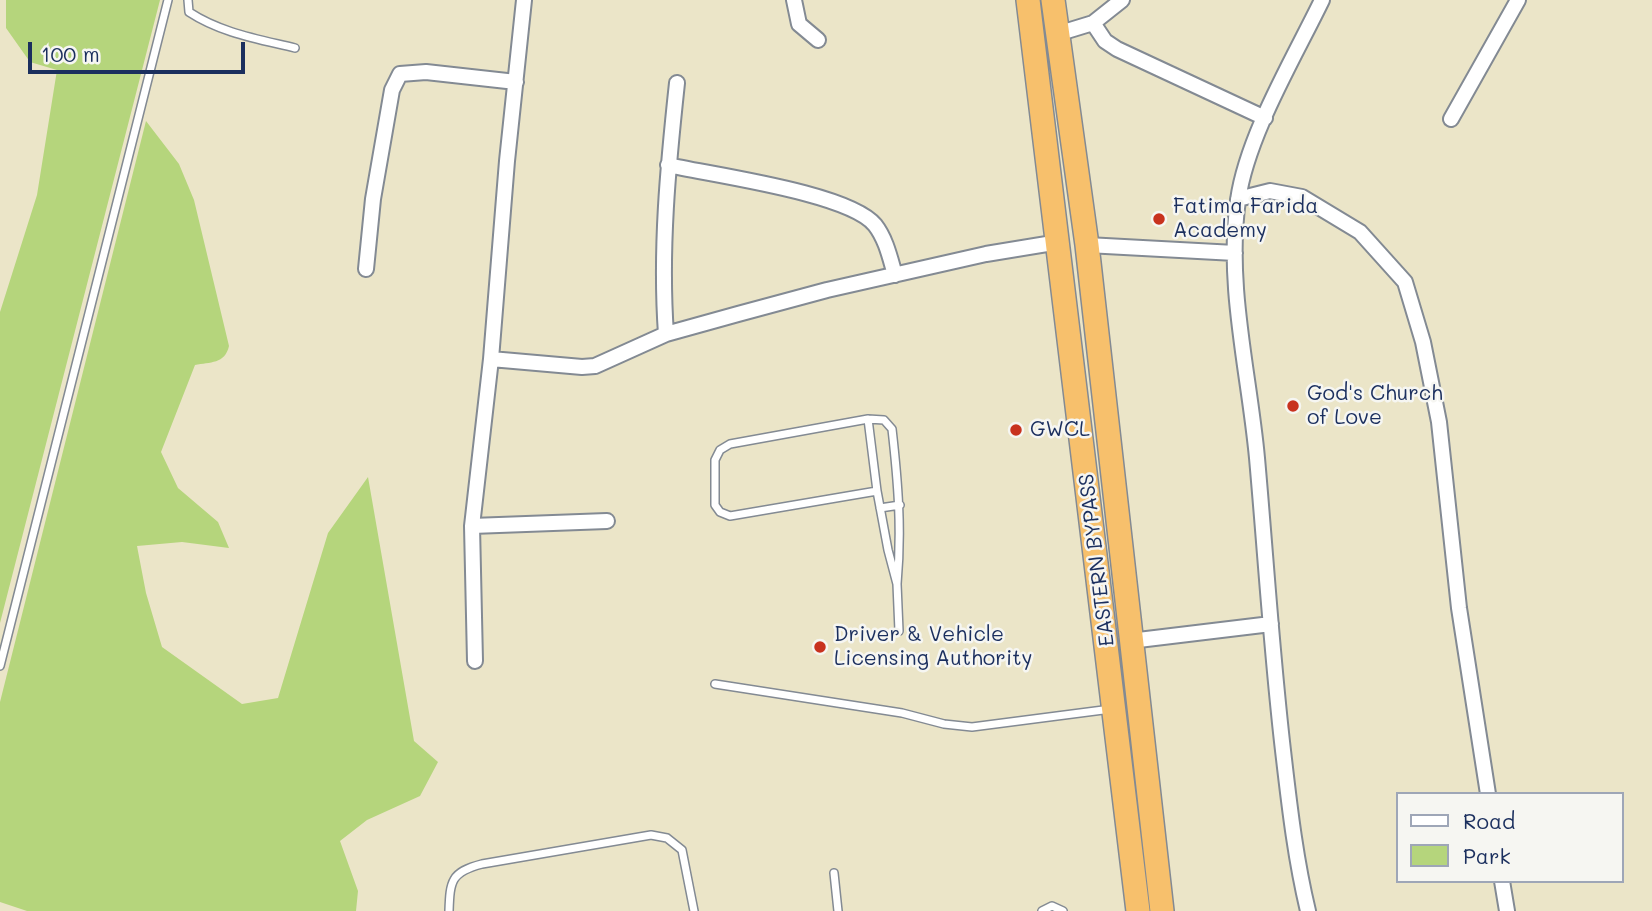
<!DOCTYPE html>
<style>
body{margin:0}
#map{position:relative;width:1652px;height:911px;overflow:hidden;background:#ebe5c8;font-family:Mali,sans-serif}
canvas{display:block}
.legend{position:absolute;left:1396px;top:792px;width:228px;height:91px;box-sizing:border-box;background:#f6f6f2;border:2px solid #9ea6b7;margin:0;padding:9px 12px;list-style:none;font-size:21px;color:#1b2f5e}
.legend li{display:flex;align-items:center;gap:14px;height:35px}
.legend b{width:35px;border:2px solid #9ea6b7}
.scale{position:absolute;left:28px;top:42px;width:217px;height:32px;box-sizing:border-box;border:4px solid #1b2f5e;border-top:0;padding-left:9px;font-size:21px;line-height:24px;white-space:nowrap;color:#1b2f5e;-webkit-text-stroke:5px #f6f6f2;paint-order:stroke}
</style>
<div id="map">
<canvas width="1652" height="911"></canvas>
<ul class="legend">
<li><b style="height:9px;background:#fff"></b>Road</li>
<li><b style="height:19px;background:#b5d57c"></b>Park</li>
</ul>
<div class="scale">100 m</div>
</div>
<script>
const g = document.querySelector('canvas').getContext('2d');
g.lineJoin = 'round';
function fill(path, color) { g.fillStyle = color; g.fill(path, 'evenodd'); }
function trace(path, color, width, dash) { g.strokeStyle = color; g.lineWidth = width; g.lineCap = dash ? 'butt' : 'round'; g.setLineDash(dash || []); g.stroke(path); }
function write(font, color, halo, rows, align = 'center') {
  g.font = font + ' Mali,sans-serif'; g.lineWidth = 5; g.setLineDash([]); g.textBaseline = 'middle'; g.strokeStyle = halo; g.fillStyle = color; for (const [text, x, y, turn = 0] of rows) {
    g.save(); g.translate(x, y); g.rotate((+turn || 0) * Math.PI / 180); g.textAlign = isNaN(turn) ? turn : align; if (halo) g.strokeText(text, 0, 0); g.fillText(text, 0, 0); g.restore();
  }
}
const green = new Path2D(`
 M6,0H160L0,623V312L37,195L57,70L30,62L6,28Z
 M146,121L179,164L194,200L229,346C225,364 210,362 195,365L161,452L178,488L218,522L229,548L182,542L137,546L146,593L162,647L242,704L278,698L328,533L368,477L414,741L438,762L420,796L367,820L340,841L358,891L356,911H27L0,902V702Z`);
const service = new Path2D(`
 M188,0L189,12C221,33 258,39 295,48
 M868,419L877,491L888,550L897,584L899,631
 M877,491L730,516L720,512L715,505V460L720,450L730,444L868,419L884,420L892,429C898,482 902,530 897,584
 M880,508L900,505
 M0,666L168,0
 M715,684L902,713L944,724L972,727L1111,709
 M834,873L838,911
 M449,911C450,881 451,872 482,864L651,835L667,838L682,850L694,911
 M1042,911L1052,906L1063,911`);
const minor = new Path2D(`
 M794,0L799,24L818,40
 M1093,23L1105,41L1117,49L1265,118
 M1057,34L1093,23L1122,0
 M1451,119L1518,0
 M668,165C712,175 849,193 875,225C886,239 890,258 895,275
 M1238,199L1270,191L1302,197L1360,232L1405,282L1423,342L1439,422L1459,608L1488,794
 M1087,245L1235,253
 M366,269L373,199L392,90L400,74L426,72L516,82
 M666,334C660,250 668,166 677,83
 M491,359L582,367L595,366L666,334L738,314L827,290L986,254L1059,242
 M472,526L607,521
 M1130,641L1271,624
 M475,661L472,526L491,359L507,161L524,0
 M1502,881L1507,911
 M1308,911C1296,861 1290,811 1284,759C1272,659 1266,559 1257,458C1249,372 1226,286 1238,200C1247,136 1294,58 1322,0`);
const trunk = new Path2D(`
 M1028,0L1138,911
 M1053,0L1087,245L1162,911`);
const markers = [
 [1159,219,7,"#c8321e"],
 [1293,406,7,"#c8321e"],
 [1016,430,7,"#c8321e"],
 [820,647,7,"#c8321e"]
];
const poiNames = [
 ["Fatima Farida",1173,207],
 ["Academy",1173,231],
 ["God's Church",1307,394],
 ["of Love",1307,418],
 ["GWCL",1030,430],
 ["Driver & Vehicle",834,635],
 ["Licensing Authority",834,659]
];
const streetNames = [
 ["EASTERN BYPASS",1097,560,-97]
];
fill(green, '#b5d57c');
trace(service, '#838a93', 10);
trace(minor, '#838a93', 18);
trace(trunk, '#838a93', 26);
trace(service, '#fff', 7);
trace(minor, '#fff', 14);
trace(trunk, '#f7c06c', 23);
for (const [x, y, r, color] of markers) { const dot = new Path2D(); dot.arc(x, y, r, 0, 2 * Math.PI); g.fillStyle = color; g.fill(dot); trace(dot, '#f6f6f2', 2.5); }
write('21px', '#1b2f5e', '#f6f6f2', poiNames, 'left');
write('21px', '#1b2f5e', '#f6f6f2', streetNames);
</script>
